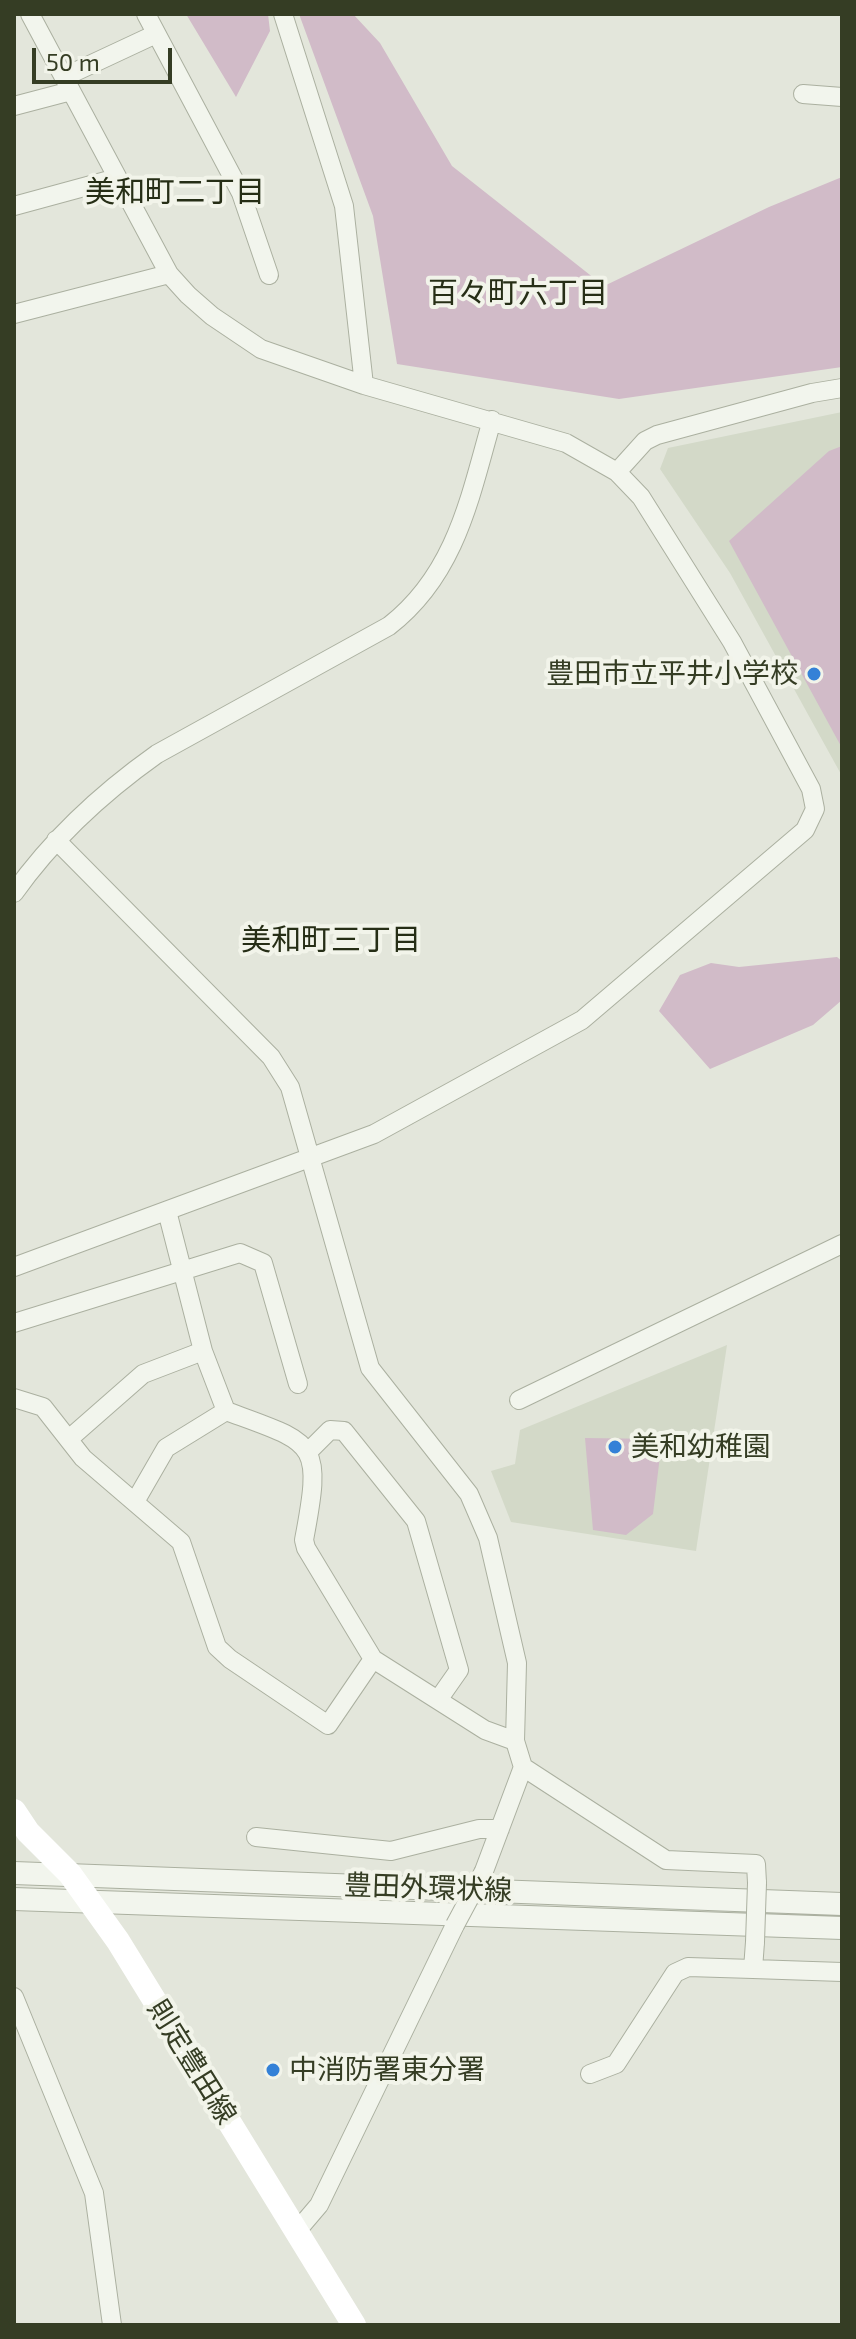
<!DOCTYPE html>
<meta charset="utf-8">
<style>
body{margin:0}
#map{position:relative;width:856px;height:2339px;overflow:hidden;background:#e3e6db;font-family:"Exo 2",sans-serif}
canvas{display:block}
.frame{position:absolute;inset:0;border:16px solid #353d24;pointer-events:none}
.scale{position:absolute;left:32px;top:48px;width:140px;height:36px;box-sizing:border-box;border:4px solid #353d24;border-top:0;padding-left:10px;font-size:24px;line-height:28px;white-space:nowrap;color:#353d24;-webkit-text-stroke:6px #f2f4ea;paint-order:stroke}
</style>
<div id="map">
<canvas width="856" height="2339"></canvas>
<div class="frame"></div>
<div class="scale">50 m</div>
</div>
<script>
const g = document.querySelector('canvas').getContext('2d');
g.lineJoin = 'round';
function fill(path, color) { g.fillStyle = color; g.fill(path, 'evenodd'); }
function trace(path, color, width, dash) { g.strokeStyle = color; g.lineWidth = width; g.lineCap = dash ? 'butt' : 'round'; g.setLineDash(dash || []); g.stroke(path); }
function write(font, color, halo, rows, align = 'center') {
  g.font = font + ' "Exo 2","Noto Sans JP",sans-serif'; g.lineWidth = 8; g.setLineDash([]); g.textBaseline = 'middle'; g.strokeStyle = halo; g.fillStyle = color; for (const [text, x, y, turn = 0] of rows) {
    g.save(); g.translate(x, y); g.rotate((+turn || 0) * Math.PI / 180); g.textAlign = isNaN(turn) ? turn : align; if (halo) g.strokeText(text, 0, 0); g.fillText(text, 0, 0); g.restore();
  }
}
const built = new Path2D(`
 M842,412V776L730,573L660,469L668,448Z
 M727,1345L696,1551L511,1522L491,1471L515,1464L520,1430Z`);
const green = new Path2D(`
 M186,14H268L270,31L236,97Z
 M299,14H353L380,43L452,166L604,286L769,207L842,177V367L619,399L397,364L373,216Z
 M842,446V748L729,541L829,451Z
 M837,957L842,961V1000L813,1025L710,1069L659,1011L680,975L711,963L739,967Z
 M585,1438L662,1439L653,1514L626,1535L593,1530Z`);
const minor = new Path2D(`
 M146,14L241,193L269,275
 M283,14L344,206L364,385
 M64,77L156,34
 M803,94L842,97
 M14,106L71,91
 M14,206L117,178
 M14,314L169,274
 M617,472L645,441L657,435L812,393L842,388
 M56,840L271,1057L290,1087L370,1368L469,1494L488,1538L517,1663L515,1741L523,1767L484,1871
 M14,893C53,838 102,793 157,754L389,626C456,574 470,497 492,420
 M167,1211L203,1351L226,1411C316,1444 323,1440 304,1540L306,1548L373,1659L485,1730L515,1741
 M14,1267L374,1134L582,1020L805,830L815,809L811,789L732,642L641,497L617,472L566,443L364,385L261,349L212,316L188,295L169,274L30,14
 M14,1323L240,1253L263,1263L298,1384
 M14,1398L43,1407L83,1458L181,1542L217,1647L230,1659L328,1725L373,1659
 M519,1400L842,1244
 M70,1438L143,1374L203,1351
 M308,1452L330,1430L344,1431L416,1521L459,1670L438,1700
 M136,1500L166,1448L226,1411
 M523,1767L666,1860L756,1864L757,1883
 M256,1837L391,1851L479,1829H500
 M755,1942L753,1969L842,1972
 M14,1997L94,2193L112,2325
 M590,2074L616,2064L675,1973L688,1967L753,1969
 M296,2232L319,2205L455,1925`);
const tertiary = new Path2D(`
 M14,1873L842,1904
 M14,1899L842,1928`);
const secondary = new Path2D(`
 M14,1811L28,1832L70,1874L118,1941L354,2325`);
const minorBridge = new Path2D(`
 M455,1925L484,1871
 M755,1942L757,1883`);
const markers = [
 [814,674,8,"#3481d7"],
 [615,1447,8,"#3481d7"],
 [273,2070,8,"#3481d7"]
];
const poiNames = [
 ["豊田市立平井小学校",798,674,"right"],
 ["美和幼稚園",631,1447],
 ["中消防署東分署",289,2070]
];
const streetNames = [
 ["豊田外環状線",428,1888,2],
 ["則定豊田線",192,2062,58]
];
const neighbourhoodNames = [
 ["美和町二丁目",175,192],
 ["百々町六丁目",518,293],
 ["美和町三丁目",331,940]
];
fill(built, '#d3d9c8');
fill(green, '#d1bbc8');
trace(minor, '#abb0a0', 20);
trace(tertiary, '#abb0a0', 24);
trace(minor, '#f2f5ed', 18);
trace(tertiary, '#f2f5ed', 22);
trace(secondary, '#fff', 24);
trace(minorBridge, '#abb0a0', 20, []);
trace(minorBridge, '#f2f5ed', 18);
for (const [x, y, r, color] of markers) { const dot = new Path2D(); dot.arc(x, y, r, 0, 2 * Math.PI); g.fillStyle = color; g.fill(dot); trace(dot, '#f2f4ea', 3); }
write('28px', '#353d24', '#f2f4ea', poiNames, 'left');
write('28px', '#353d24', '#f2f4ea', streetNames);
write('30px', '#262e16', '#f2f4ea', neighbourhoodNames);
</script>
